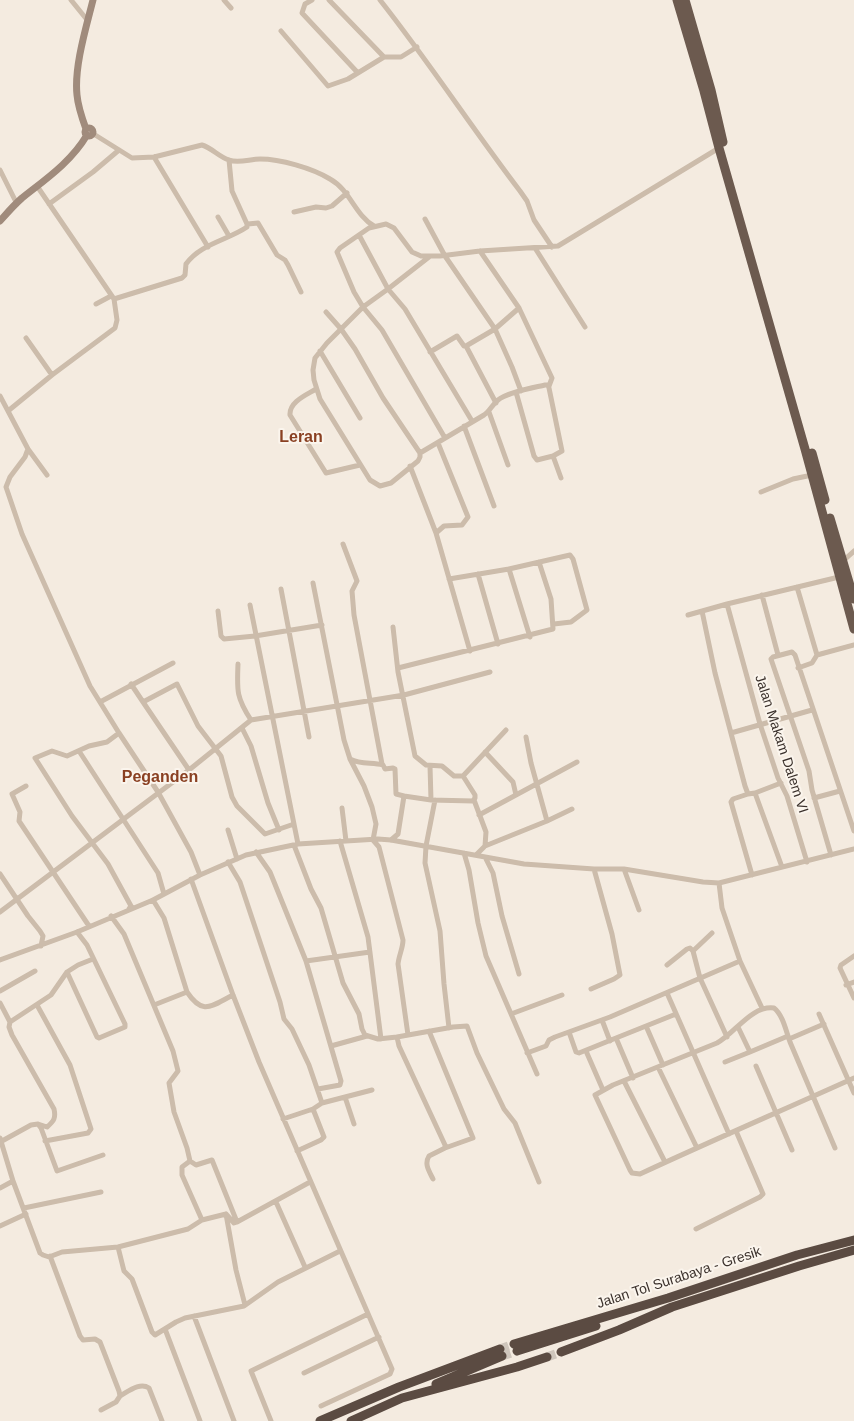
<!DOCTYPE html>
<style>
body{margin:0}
canvas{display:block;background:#f4ebe0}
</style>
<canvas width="854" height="1421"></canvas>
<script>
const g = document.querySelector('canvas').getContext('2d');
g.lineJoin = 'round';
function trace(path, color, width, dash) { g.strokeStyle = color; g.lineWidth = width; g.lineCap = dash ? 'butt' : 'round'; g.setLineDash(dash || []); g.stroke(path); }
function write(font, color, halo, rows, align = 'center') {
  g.font = font + ' Helvetica,sans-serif'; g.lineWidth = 4; g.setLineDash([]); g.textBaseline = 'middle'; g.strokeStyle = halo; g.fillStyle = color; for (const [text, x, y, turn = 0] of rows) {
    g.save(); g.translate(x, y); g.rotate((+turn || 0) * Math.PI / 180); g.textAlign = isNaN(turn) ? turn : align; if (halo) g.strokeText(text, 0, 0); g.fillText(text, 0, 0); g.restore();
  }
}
const motorwayTunnel = new Path2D(`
 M500,1349L514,1344
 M502,1356L517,1351
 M547,1357L561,1352`);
const minor = new Path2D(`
 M71,0L88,21
 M224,0L231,8
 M312,0L305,4L302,13L358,73
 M329,0L384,57
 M380,0C429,62 472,128 520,191L527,201L534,220L552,247
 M281,31L328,86L348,79L384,57H401L417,47
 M92,133L132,158L154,157L202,145C212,148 219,157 229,160C238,164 250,159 260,159C280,159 312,168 330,179C350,190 355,215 374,226
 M154,157L208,247
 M0,170L17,204
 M37,186L114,299
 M49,204L93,172L119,150
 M294,212L316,207L326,208L332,206L347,193
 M218,217L229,236
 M425,219L445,256L495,329L512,367L521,391
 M248,224L258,223L277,255L285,260L288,265L301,292
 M359,235L388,289L363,307L327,343L315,358L313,370L314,380L320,399L370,480L380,486L391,483L418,461L420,457V453L484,415C490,411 492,405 498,400C508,392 532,388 545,385H548L549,388L562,451L553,456
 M535,248L585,327
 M480,251L519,308L552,378L549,386
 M429,257L388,289L405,309L472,421
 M96,304L111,296
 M326,312L341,329L355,349L383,398L420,453
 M26,338L52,375
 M466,346L496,403
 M320,351L360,418
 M430,352L457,336L464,346H466L495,329L519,308
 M316,389C306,395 289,402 290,415L326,473L360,465
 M516,392L534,456L537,460L553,456L561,478
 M0,396L28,449L25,457L10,477L6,487L22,534L90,686L119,733L158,792L191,852L200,875
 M8,411L52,375L115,328L117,320L114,299L182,278L185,275L186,264C200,244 228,240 247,227V224L232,191L229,160
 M489,412L508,465
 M464,426L494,506
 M445,438L382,330L363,307L354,292L337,252L340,248L369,228L386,224L394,228L412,252L421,256H440L480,251L558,246L719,148
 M28,449L47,475
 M410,466L436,533L470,651
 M761,492L793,479L812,475
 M436,533L444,526L462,525L468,517L438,443
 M343,544L357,581L352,591L354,615L382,764
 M843,561L854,551
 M509,569L530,637
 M478,574L498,644
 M449,579L509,569L570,555L573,559L587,610L571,622L554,624
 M313,583L344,740L350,759L364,786L372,807L376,824L373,840L379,847L403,940C403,948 399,955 398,964L408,1035
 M797,587L817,655L812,663L798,668
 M281,589L309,737
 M762,595L778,655
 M727,604L760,724L778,778L787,796L807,862
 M250,605L298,844
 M218,611L221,636L224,639L255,636L322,625
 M702,611L715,673L745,786L748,794L755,793L782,867
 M688,615L727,604L839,577
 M393,627L398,672L415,756L426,765L442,766L454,776H463L506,730
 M817,655L854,645
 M238,664C237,690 236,697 251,720
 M398,668L553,629L551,599L539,562
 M131,684L143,702
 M100,702L173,663
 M242,728L251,746L268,803L279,830
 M119,733L107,742L89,746L67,756L52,751L35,758L72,816L108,864L131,906L129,909
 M731,733L812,710
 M526,737L531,763L547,821L572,809
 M79,751L158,873L164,894
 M485,752L513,782L516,795
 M350,759C361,765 372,762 383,765L385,769L393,768L395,769L396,794L404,796L398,834L391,840
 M430,766L431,800
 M189,770L143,702L177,684L198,726L221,756L232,797L237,806L265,834L294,824
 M26,786L12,794L20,812L19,821L89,926
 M755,793L781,783
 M748,794L733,799L731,802L752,875
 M404,796L431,800L473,801L475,798V795L463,776
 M814,798L840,791
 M435,800L426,846L425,863L440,931L444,984L449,1028
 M474,800L486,832L485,846L476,855
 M342,808L346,841
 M479,815L577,762
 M228,830L237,859
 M340,841L368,937L381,1039
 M294,845L311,889L321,908L343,983L359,1014L362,1029L365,1035L378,1039L397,1037L453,1027L467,1026L477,1053L504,1109L515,1123L539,1182
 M485,846L547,821
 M256,852L270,872L306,961L341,1081L340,1085L318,1089
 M464,853L469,870L478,923L486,956L537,1074
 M831,855L812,790L809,771L772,662L771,659L773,657L792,652L795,655L854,831
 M485,857L493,873L502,916L519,974
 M228,862L240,882L280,1002L284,1019L292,1029L309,1065L322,1103
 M624,869L639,910
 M0,874L28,916L40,931L43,936L41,946
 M191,879L233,995L259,1062L392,1369L390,1374L321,1406
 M153,900L164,918L187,992C203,1016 211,1006 233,995
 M0,912L189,770L251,720L404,695L490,672
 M111,916L124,934L173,1051L178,1071L169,1083L174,1112L187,1148L190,1161L196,1165L212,1160L237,1222L234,1223L226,1214
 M693,951L700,978L727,1037
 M854,956L841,965L840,968L854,998
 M0,960L77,932L153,900L200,875L246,855L298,844L378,839L391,840L524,864L594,869H624L703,882L719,883L854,849
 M306,961L370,952
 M740,961L762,1008
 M667,965L687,949L690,948L693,951L712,933
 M67,972L97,1037L99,1038L125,1027V1024L87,945L77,932
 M846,985L854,982
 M591,989L614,979L620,975L612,934L594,869
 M0,991L35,971
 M667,993L729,1134
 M0,1003L10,1022
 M37,1005L70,1065L91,1129L88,1133L45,1141
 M154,1005L187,992
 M511,1014L562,995
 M819,1014L854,1093
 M602,1020L610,1041
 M646,1026L663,1065
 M738,1027L750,1052L788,1036
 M429,1031L473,1138L445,1148
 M569,1032L576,1052L579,1053L616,1038L633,1078
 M397,1037L399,1046L445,1145V1148L429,1156C424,1164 429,1171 433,1179
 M616,1038L676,1014
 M789,1039L824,1024
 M331,1046L367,1036
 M586,1051L603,1090
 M527,1053L546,1046L549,1040L555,1037L610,1017L740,961L722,908L719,883
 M725,1062L750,1052
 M756,1066L792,1150
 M658,1067L697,1148
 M624,1081L665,1162
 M345,1097L354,1124
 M283,1119L313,1109L322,1103L372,1090
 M38,1124L47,1127C54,1121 56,1118 54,1109L12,1035L9,1027L10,1022L51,995L67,972L78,965L93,959
 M0,1138L13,1181L0,1188
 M2,1141L31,1125L38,1124L41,1128L57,1171L103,1155
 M835,1148C820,1113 805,1077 790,1042C786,1031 783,1015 774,1008C752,1005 735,1033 717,1043L613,1085L595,1095L630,1170L632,1173L640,1174C711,1141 783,1110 854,1078
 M297,1151L321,1140L324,1137L313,1109
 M190,1161L182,1167V1175L202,1220
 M13,1181L40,1253L43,1255L49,1257L62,1252L118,1247L188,1229L202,1220L226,1214
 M276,1202L305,1267
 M24,1208L101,1192
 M226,1214L236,1270L245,1305
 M237,1222L310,1182
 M0,1226L26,1214
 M696,1229L760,1197L763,1194L736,1131
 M118,1247L124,1271L132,1279L152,1332L155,1335L176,1322L185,1318L244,1306L278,1282L340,1251
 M50,1256L80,1336L83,1340L95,1339L100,1342L119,1391L120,1396L116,1402L101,1410
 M194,1316L234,1421
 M165,1329L200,1421
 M304,1373L379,1337
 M120,1396C129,1391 140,1382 149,1388L162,1421
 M271,1421L251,1371L368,1314`);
const secondary = new Path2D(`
 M85 132a4 4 0 1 1 8 0a4 4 0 1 1-8 0Z
 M86,129C82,118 78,107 77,95C74,67 86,28 93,0
 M0,221C7,213 14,205 22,198C46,179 71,162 87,135`);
const trunk = new Path2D(`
 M677,0L704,91L719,148L805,449L854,629
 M685,0L711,90L723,142
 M812,453L825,500
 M830,518L854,599`);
const motorway = new Path2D(`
 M514,1344L668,1298L797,1255L854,1240
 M517,1351L596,1326
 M561,1352L619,1330L672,1307L799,1266L854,1250
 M436,1384L502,1356
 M320,1421L399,1387L500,1349
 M351,1421L402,1398L517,1367L547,1357`);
const streetNames = [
 ["Jalan Makam Dalem VI",781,744,72],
 ["Jalan Tol Surabaya - Gresik",679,1278,-18]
];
const quarterNames = [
 ["Leran",301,438],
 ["Peganden",160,778]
];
trace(motorwayTunnel, '#cfc6bc', 9, [9, 4.5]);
trace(minor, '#ccbcab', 5);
trace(secondary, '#a08b7c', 7);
trace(trunk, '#6c5a4f', 9);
trace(motorway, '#5b4b42', 9);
write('14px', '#3a302b', '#fbf5ed', streetNames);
write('bold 16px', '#8a4022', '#fbf5ed', quarterNames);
</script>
